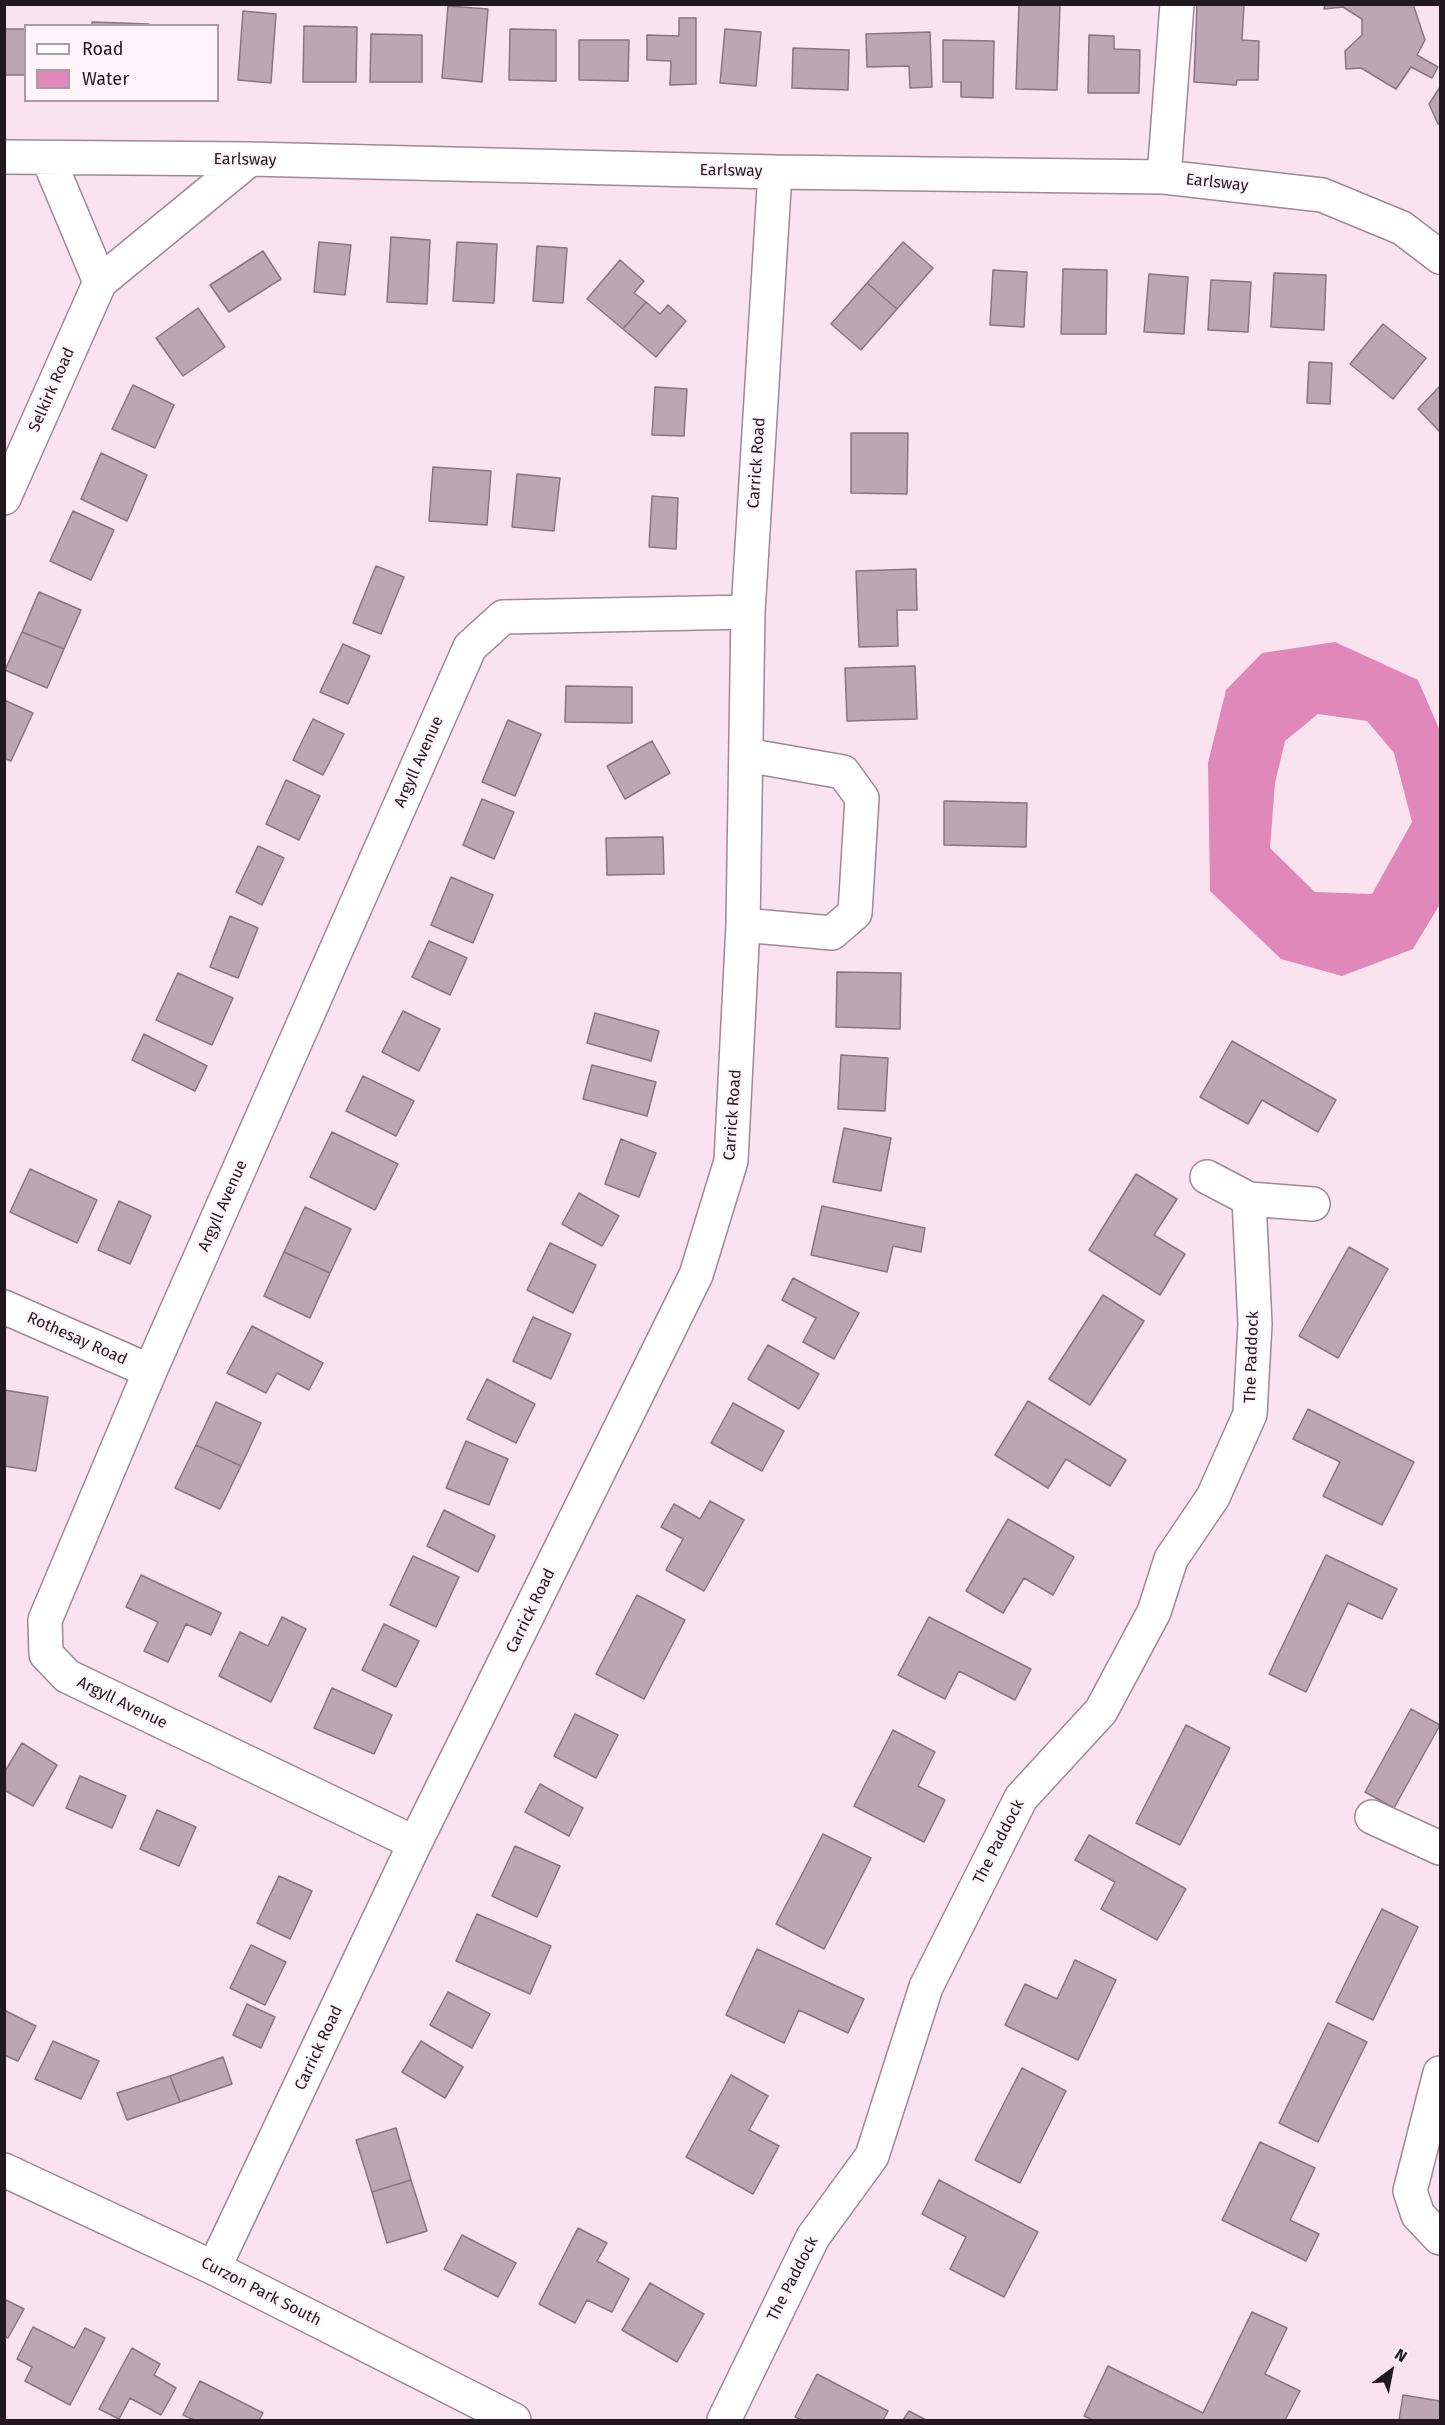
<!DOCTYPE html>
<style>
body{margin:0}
#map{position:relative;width:1445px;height:2425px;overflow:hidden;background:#fbe2ef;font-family:"Fira Sans",sans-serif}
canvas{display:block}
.frame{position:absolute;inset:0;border:6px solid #22191e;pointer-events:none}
.legend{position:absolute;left:24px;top:24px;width:195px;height:78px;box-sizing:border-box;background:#fef4f9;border:2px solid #a69ca1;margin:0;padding:8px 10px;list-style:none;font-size:18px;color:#22191e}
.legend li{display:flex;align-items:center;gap:12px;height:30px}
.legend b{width:30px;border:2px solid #a69ca1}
.north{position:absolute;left:1361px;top:2341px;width:60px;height:60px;-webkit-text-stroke:4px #fef4f9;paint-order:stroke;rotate:32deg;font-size:16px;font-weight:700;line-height:24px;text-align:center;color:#22191e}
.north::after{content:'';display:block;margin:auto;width:21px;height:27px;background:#22191e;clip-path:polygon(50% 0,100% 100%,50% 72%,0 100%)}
</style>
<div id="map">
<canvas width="1445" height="2425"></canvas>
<div class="frame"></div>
<ul class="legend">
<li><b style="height:8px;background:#fff"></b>Road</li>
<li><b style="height:16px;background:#e188bb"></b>Water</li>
</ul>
<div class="north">N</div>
</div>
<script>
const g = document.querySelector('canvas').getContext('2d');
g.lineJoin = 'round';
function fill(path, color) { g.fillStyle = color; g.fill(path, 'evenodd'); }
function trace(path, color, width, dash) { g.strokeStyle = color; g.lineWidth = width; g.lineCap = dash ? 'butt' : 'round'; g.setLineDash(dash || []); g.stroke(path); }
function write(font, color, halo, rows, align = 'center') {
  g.font = font + ' "Fira Sans",sans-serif'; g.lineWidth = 4.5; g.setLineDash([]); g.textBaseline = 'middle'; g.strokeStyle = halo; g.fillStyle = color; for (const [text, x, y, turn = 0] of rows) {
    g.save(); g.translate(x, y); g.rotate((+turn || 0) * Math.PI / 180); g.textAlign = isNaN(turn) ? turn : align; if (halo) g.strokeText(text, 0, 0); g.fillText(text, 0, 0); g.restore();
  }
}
const water = new Path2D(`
 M1335,642L1418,680L1440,731V904L1413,949L1342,976L1281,959L1210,891L1208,763L1226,690L1262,653ZM1318,714L1367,721L1394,753L1412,822L1372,894L1315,892L1270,848L1275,783L1285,741Z`);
const building = new Path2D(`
 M1019,4H1060L1057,90L1016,89Z
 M1197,4H1244L1242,40L1259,41L1258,80H1237L1236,85L1194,82Z
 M1325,4H1413L1425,40L1417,55L1438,67L1432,78L1411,67L1396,89L1361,68L1346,69L1345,51L1362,35V19L1343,7L1324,9Z
 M448,6L488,9L482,82L442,78Z
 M243,11L276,14L271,83L238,80Z
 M679,18H696V84L670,85L671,61L647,60V35L679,36Z
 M92,22L149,24V26H92Z
 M304,26L357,27L356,82H303Z
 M4,29H26V75H4Z
 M510,29L556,30V81L509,80Z
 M725,29L761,32L756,86L720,83Z
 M930,32L932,87L910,88L909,66L867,67L866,34Z
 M371,34L422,35V82H370Z
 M1089,35L1114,36V49L1140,50L1139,93H1088Z
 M579,40H629L628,81L579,80Z
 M943,40L994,41L993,98L961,97V82H943Z
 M793,48L849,50L848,90L792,88Z
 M1440,87V124H1438L1429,104Z
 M391,237L430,240L427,304L387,302Z
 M319,242L351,245L345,295L314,292Z
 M457,242L497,244L494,303L453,301Z
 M903,242L933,268L897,309L867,283Z
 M537,246L567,248L563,303L533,301Z
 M263,251L281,279L229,312L210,285Z
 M620,260L644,281L634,293L646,302L623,329L587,299Z
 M1063,269L1107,270L1106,334H1061Z
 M993,270L1027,272L1024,327L990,325Z
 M1274,273L1326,275L1324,330L1271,327Z
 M1149,274L1188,277L1184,334L1144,332Z
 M1211,280L1251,282L1248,332L1208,330Z
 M867,283L897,309L861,350L831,324Z
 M646,302L660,314L668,305L686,321L656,357L623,329Z
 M198,308L225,347L183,376L156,338Z
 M1383,324L1426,358L1393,399L1350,364Z
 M1309,362L1332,363L1330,404L1307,403Z
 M133,385L174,405L155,448L112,429Z
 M1440,386V432L1418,409Z
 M655,387L687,389L684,436L652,435Z
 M851,433H908L907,494L851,493Z
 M101,453L147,475L127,521L81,499Z
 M433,467L491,471L487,525L429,521Z
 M517,474L560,478L554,531L512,527Z
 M652,496L678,498L676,549L649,547Z
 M73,511L114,530L91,580L50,561Z
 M376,566L404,577L381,634L353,623Z
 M916,569L917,610H897L898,646L859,647L856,571Z
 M39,592L81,610L64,649L22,632Z
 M22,632L64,649L47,688L5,670Z
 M343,644L370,656L348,704L320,692Z
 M915,666L917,719L847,721L845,668Z
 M566,686L632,687V723L565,722Z
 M4,700L33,713L11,761L4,758Z
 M313,719L344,734L323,775L293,760Z
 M508,720L541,734L515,796L482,782Z
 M652,741L670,773L625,799L607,766Z
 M286,780L320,796L299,840L266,824Z
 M482,799L514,812L494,859L463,845Z
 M944,801L1027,803L1026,847L944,845Z
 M663,837L664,874L607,875L606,838Z
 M258,846L284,858L262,905L236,892Z
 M451,877L493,895L473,943L431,925Z
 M230,916L258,928L238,978L210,967Z
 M429,941L467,958L450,995L412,977Z
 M837,972L901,973L900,1029L836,1027Z
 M178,973L233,998L212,1045L156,1020Z
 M403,1011L440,1029L419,1071L382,1052Z
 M595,1013L659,1031L651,1061L587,1043Z
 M144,1034L207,1066L195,1091L132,1060Z
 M1232,1041L1336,1100L1318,1132L1262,1100L1248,1124L1200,1097Z
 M841,1055L888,1058L885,1111L838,1109Z
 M592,1065L656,1082L647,1116L583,1099Z
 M363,1076L414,1101L396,1136L346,1111Z
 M844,1128L891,1138L881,1191L833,1182Z
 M332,1132L398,1164L375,1210L310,1177Z
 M621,1139L656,1153L639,1197L605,1184Z
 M30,1169L97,1200L77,1243L10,1212Z
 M1136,1174L1177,1199L1154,1235L1185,1254L1160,1295L1089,1250Z
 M579,1193L619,1216L602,1246L562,1224Z
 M119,1201L151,1216L130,1264L98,1250Z
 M822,1206L925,1228L921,1252L893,1246L887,1272L811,1255Z
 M305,1207L351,1229L330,1273L284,1252Z
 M550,1243L596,1265L573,1313L527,1290Z
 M1349,1247L1388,1269L1338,1358L1299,1336Z
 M284,1252L330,1273L310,1318L264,1296Z
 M793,1278L859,1313L834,1359L803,1342L816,1318L782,1300Z
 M1103,1295L1144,1321L1090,1405L1049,1379Z
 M533,1317L571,1334L551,1379L513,1361Z
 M252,1326L323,1363L309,1390L277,1373L266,1393L227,1373Z
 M768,1345L819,1374L799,1409L748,1379Z
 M487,1379L535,1404L516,1443L467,1419Z
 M4,1390L48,1397L36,1471L4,1466Z
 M1028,1401L1126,1460L1110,1486L1066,1459L1048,1488L995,1455Z
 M216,1402L261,1423L241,1466L196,1445Z
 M733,1403L784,1431L762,1471L711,1443Z
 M1308,1409L1414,1462L1382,1525L1323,1496L1340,1462L1293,1439Z
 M466,1441L508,1459L489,1505L446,1488Z
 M196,1445L241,1466L220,1509L175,1488Z
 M710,1501L744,1520L704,1591L666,1570L683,1539L661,1527L674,1504L700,1519Z
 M444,1510L495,1536L478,1572L427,1546Z
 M1008,1519L1074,1557L1053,1595L1024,1578L1003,1613L966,1591Z
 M1326,1555L1397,1589L1382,1619L1348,1603L1306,1692L1269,1674Z
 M413,1556L459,1577L436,1627L390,1605Z
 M141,1575L221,1613L211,1635L186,1624L168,1662L144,1651L158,1622L126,1607Z
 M637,1595L685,1620L644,1699L596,1674Z
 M282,1617L306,1629L271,1702L219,1676L240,1632L268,1646Z
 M929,1617L1031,1669L1015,1700L959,1671L945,1699L898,1675Z
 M384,1624L419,1641L396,1687L362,1670Z
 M332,1688L392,1715L374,1754L314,1728Z
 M1411,1709L1440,1725L1394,1808L1365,1792Z
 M575,1714L618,1735L596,1778L554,1756Z
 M1186,1725L1230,1748L1180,1845L1136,1823Z
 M893,1730L935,1752L918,1786L945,1800L924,1842L854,1806Z
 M22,1743L57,1765L33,1806L4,1790V1773Z
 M80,1776L126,1796L112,1828L66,1808Z
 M540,1784L583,1808L569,1836L525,1812Z
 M157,1810L196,1827L179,1866L140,1849Z
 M823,1834L871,1858L824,1949L776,1924Z
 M1089,1835L1186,1889L1157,1940L1101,1909L1115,1882L1075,1860Z
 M515,1846L560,1866L537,1917L492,1896Z
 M279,1876L312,1891L290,1939L257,1923Z
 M1382,1909L1418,1927L1373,2020L1336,2002Z
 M477,1914L551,1946L530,1994L456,1961Z
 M251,1945L286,1962L265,2005L230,1988Z
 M757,1949L864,1999L848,2033L799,2010L784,2043L726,2015Z
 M1075,1960L1116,1980L1078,2060L1005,2025L1025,1984L1057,1999Z
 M448,1992L490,2014L472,2048L430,2025Z
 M247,2004L275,2017L261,2048L233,2035Z
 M4,2010L36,2026L18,2061L4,2055Z
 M1328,2023L1367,2042L1318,2142L1279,2123Z
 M53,2041L99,2061L81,2099L35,2079Z
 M421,2041L463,2067L445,2098L402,2072Z
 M223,2057L232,2084L180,2102L170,2076Z
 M1022,2068L1066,2091L1020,2183L975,2160Z
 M731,2075L768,2096L749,2130L779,2146L753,2194L686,2157Z
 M170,2076L180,2102L127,2120L117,2093Z
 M396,2128L411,2180L372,2192L356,2140Z
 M1260,2142L1315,2168L1290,2220L1319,2234L1306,2261L1222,2220Z
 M411,2180L427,2231L387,2243L372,2192Z
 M939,2180L1038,2232L1004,2297L950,2269L966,2237L922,2214Z
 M578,2228L607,2243L597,2261L629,2279L612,2312L587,2300L575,2323L539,2304Z
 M462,2235L516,2263L498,2297L444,2269Z
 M650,2283L704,2314L677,2362L622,2330Z
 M4,2299L24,2309L8,2338L4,2336Z
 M1252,2312L1287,2328L1265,2374L1300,2391L1285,2420H1093L1084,2416L1108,2366L1203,2413Z
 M33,2327L74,2348L85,2328L105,2338L70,2405L25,2381L32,2367L17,2359Z
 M132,2348L160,2364L154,2375L176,2388L161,2415L130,2398L119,2419L99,2409Z
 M817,2374L888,2411L883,2420H802L795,2417Z
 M200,2381L263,2413L259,2420H194L183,2415Z
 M1403,2395L1440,2401V2420H1399Z
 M909,2411L926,2420H903Z`);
const minor = new Path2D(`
 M4,157L250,159L775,172L1164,177L1322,195L1402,228L1440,257
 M48,158L100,282
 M1164,177L1177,4
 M4,498L100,282L250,159
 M743,925L832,933L855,913L862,798L843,772L746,755
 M1207,1177L1249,1199L1313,1204
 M4,1307L150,1371
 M1372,1817L1440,1848
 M415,1843L67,1676L46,1654L45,1620L150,1371L470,647L503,617L748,612
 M1440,2073L1410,2191L1418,2215L1440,2238
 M4,2170L214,2268L514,2420
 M214,2268L415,1843L696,1275L731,1161L743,925L748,612L775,172
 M724,2420L813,2237L872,2156L926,1987L1021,1798L1101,1711L1154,1612L1171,1559L1213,1497L1250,1414L1255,1324L1249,1199`);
const streetNames = [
 ["Earlsway",245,160,1],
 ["Earlsway",731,171,1],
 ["Earlsway",1217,183,6],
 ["Selkirk Road",52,390,-66],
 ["Carrick Road",757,463,-86],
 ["Argyll Avenue",419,762,-66],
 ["Carrick Road",733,1115,-86],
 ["Argyll Avenue",223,1206,-66],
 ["Rothesay Road",77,1339,24],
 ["The Paddock",1252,1357,-88],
 ["Carrick Road",531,1611,-64],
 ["Argyll Avenue",122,1703,26],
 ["The Paddock",999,1842,-63],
 ["Carrick Road",319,2048,-65],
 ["The Paddock",793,2279,-63],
 ["Curzon Park South",261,2292,27]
];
fill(water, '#e188bb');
fill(building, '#bda6b2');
trace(building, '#89747f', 1.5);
trace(minor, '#9e8894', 36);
trace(minor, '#fff', 33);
write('16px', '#22191e', '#fef4f9', streetNames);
</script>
